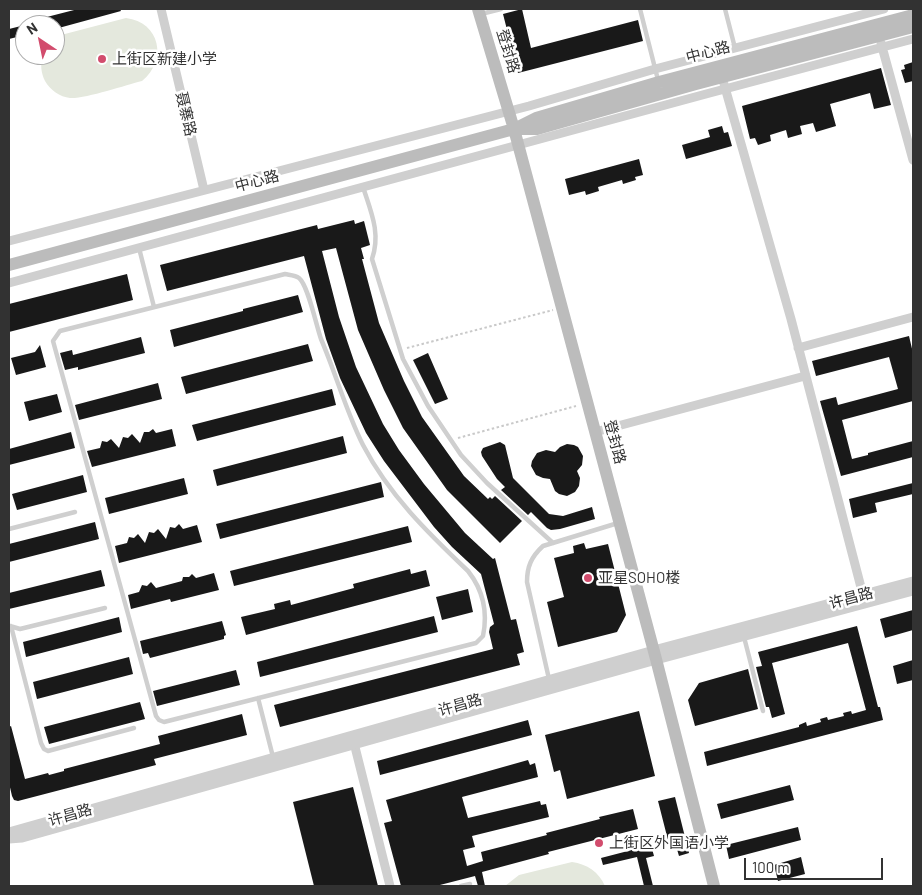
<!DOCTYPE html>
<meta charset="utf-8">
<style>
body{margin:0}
#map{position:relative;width:922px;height:895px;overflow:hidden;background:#fff;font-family:Barlow,sans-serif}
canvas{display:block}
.frame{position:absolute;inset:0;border:10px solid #323232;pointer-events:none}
.north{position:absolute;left:15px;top:15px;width:50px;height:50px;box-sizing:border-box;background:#fff;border:1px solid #adadad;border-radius:50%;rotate:326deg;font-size:14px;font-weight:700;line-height:20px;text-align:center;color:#323232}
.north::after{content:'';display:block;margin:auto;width:18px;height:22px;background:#d24c6d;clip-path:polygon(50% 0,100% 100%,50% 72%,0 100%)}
.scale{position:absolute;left:744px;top:858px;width:139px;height:22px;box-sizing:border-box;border:2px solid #323232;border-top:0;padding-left:6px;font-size:15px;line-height:18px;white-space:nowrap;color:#323232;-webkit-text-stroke:4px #fff;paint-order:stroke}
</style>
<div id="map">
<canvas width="922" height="895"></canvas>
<div class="frame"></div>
<div class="north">N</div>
<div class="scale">100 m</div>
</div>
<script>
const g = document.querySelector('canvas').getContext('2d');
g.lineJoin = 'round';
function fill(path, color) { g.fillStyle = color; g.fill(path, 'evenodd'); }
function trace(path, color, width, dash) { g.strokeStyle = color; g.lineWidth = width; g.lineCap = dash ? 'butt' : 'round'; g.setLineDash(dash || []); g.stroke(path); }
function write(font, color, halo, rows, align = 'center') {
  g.font = font + ' Barlow,"Noto Sans SC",sans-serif'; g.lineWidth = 5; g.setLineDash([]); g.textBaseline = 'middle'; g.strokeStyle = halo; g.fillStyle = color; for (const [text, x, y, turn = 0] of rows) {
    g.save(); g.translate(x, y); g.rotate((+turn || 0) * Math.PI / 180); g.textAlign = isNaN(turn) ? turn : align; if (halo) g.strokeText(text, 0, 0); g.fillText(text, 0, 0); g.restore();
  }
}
const green = new Path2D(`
 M126,18C160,22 168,60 142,81C126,85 85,99 70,98C60,97 50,90 45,81C41,73 40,64 43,55H55V38L61,35Z
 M572,862C587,864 599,872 605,886H505L519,875Z`);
const building = new Path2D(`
 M78,9H120L121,11L55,29V25H40L39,19Z
 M522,9L531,48L638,20L643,41L518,73L503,14Z
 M25,25V35L9,39V29Z
 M913,62V81L905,83L901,70L905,69L904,65Z
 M881,68L891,105L874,109L870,93L830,104L836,126L816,132L813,123L800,126L802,134L788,138L786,130L770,135L771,141L758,145L755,138L750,139L742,106Z
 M722,126L724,133L728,132L732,146L686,159L682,145L710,137L708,130Z
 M639,159L643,175L635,177L636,180L623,184L622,180L598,187L599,191L586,195L585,191L569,195L565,179Z
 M354,220L355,224L364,221L370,245L361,248L364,259H362L379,323L404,381L422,417L464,476L488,499L490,497L492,499L495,496L522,521L500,543L447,490L403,428L384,390L358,330L336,248L322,251L339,317L356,367L383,424L399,450L424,484L465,533L493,559L495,558L511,620L516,619L524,652L517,654L520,665L280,727L274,705L493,649L489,632L490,627L494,624L481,574L452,547L434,527L384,461L366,433L340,378L326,339L304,256L167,291L160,265L317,225L318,229Z
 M127,274L133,300L9,332V304Z
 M298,295L303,312L174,347L170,330L243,311V309Z
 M909,336L913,353V401L842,420L852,459L868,455V453L913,441V457L841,476L820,401L836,397L838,405L898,389L889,357L816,376L812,361Z
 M141,337L145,353L78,370V367L65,370L60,353L72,350L73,355Z
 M308,344L313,361L186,394L181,377Z
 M40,345L46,367L16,375L11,358L35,352Z
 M428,353L448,399L435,404L413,360Z
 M158,383L162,399L79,420L75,405Z
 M332,389L336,405L197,441L192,425Z
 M57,394L62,412L29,421L24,402Z
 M153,429L156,433L172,429L176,446L92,467L87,451L100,448L102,441L107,442L111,439L119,448L123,437L128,438L132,434L140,443L144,432H149Z
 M71,432L75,448L9,465V449Z
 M343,436L347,453L217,486L213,470Z
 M500,442L505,445L513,478L549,514L563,516L592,507L595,519L560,529L551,530L547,528L531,512L528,515L501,490L505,487L497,479L482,456L481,452L483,448Z
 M567,444L574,445L578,447L583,456L582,465L577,471L580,478L579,486L575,492L567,496L559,494L555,491L550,479L543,478L536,475L531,466L532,461L537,453L546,450L555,452L560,447Z
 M83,475L87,492L17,510L12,494Z
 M184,478L188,494L109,514L105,498Z
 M381,482L384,497L220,539L216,524Z
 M913,483V494L875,503L877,512L853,518L849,499Z
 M95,522L99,539L9,562V544Z
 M179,524L183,529L197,525L202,542L119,563L115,546L127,543L129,537L134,538L138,534L145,543L149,532L154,533L158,529L166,539L170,527L175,528Z
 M408,526L412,542L234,586L230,571Z
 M584,543L586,549L608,544L626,615L617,632L558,647L547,602L564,597L554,558L574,553L573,546Z
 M410,569L411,574L426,570L430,586L246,635L241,617L275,609L274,604L290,600L291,605L354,588L353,584Z
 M101,570L105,586L9,609V593Z
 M214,573L219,590L171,602L170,599L131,609L128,595L139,592L142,585L147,586L151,582L156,588L182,581L183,577H189L192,574L196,578Z
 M468,589L473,612L442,620L436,597Z
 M913,610V630L885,638L880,619Z
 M434,616L438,632L260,677L257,662Z
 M119,617L122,632L26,657L23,642Z
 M222,621L226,635L224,636V639L150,658L148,653L143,654L140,641Z
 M857,626L878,707H880L883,720L707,766L704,752L799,727V725L806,722L807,726L821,722L820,719L827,717L828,720L844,716L843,713L851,711L852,714L866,710L848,643L772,663L785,714L772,718L769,707H766L756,667L762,666L758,652Z
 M129,657L133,674L37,699L33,682Z
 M913,660V680L897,684L893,666Z
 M748,669L758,709L695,726L688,700L699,683Z
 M236,670L240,685L157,706L153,691Z
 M140,702L145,719L49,744L44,727Z
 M639,711L655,776L567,799L560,770L554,772L545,735Z
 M242,714L247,735L154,759L156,765L18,801L14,800L12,796L9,783V727L11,726L25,779L48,773L49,775L64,771V769L160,744L158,736Z
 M528,720L532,735L380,775L377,761Z
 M528,760L530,765L535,763L538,777L462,797L468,818L540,801L541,805L546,804L549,817L472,836L475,847L463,850L467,866L483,861L481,852L547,835L546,833L600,819L599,817L633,809L638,829L548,852L549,854L482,872L485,886H478L475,876L436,886H401L384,823L392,821L386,800Z
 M790,785L794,800L721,819L717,804Z
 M353,787L378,886H314L293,802Z
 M675,797L689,853L679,856L676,846L670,848L658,801Z
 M798,827L801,840L729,859L726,845Z
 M651,845L654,856L646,858L653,886H644L637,857L603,865L601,858Z
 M801,857L805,874L778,881L774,865Z`);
const path = new Path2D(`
 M407,348L553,310
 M458,438L576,406`);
const service = new Path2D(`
 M640,9L658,80
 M725,9L735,48
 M481,14L501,9
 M363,187C371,212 381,233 372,259L403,359L428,406L461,455L487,483L553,543
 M139,248L154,307
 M285,274C289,275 295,275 299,278C308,285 316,325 321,339C336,374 346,411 363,445C389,495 428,533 468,571C483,590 488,612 483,636L476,643L164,722L159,720L156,716L53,341L60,331Z
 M9,529L75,512
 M10,626L20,629L105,608
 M11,626L41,743L44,749L48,751L134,728
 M744,637L763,711
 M549,679L527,582C527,567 531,557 543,546L618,523
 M258,698L273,757
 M461,886L470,884`);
const minor = new Path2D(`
 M161,9L204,190
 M881,43L913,160
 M724,84L791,319L863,595
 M9,241L529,106L655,69L884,9
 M9,283L706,94L913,39
 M798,348L913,317
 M595,432L805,376
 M354,743L390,886`);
const tertiary = new Path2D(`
 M9,833L654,651L913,582
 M9,838L22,837L656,659L913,590`);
const secondary = new Path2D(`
 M478,9L514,129L562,308L656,659L714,886
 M516,128L536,118L659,82L913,15
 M9,265L514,129H537L696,84L913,27`);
const markers = [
 [102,59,5,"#d24c6d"],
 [588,578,5,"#d24c6d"],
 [599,843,5,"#d24c6d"]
];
const streetNames = [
 ["登封路",508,51,73],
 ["中心路",708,52,-15],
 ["聂寨路",186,114,77],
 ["中心路",257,181,-15],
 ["登封路",615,442,75],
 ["许昌路",851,598,-15],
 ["许昌路",460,705,-16],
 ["许昌路",70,815,-16]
];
const poiNames = [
 ["上街区新建小学",112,59],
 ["亚星SOHO楼",598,578],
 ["上街区外国语小学",609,843]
];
fill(green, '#e4e8dd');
fill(building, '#191919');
trace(path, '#c9c9c9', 2, [2.5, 2.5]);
trace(service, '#cfcfcf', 4.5);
trace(minor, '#cfcfcf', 9);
trace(tertiary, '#cfcfcf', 11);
trace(secondary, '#bcbcbc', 12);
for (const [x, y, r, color] of markers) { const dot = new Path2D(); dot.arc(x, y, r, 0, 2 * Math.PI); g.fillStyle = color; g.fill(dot); trace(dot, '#fff', 2); }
write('15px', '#323232', '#fff', streetNames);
write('15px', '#323232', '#fff', poiNames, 'left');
</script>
